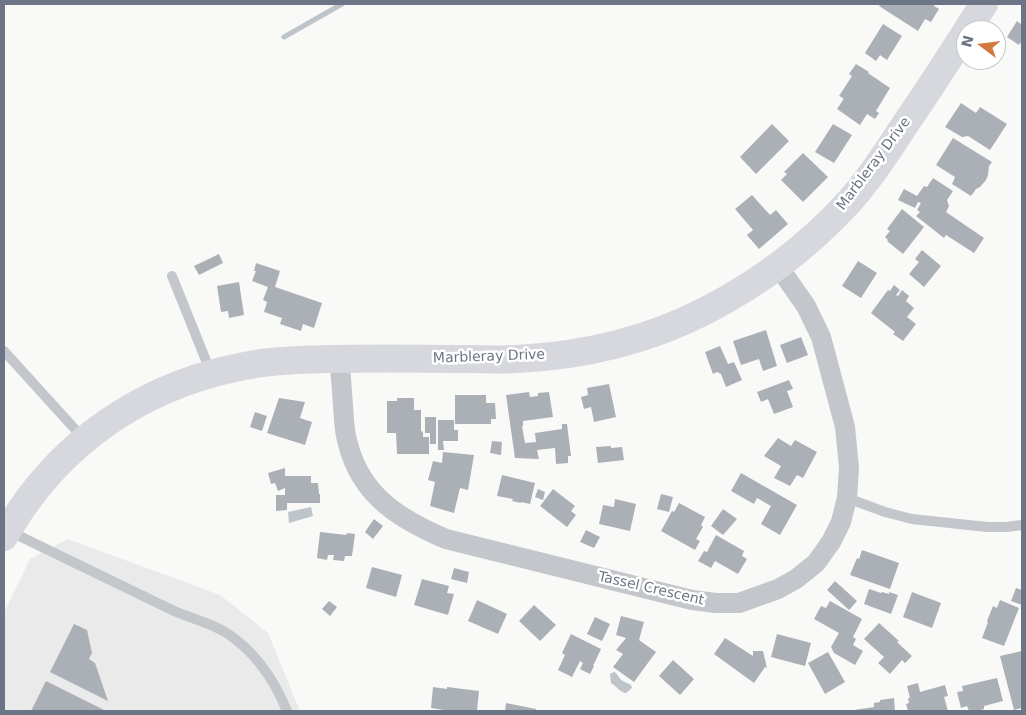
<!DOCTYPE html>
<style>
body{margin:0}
#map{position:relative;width:1026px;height:715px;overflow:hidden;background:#f9f9f7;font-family:"DejaVu Sans",sans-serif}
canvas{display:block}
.frame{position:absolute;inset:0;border:5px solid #6c7585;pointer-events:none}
.north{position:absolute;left:956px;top:20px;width:50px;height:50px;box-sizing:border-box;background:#fff;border:1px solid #c4c8ce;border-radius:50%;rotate:285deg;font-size:14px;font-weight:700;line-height:20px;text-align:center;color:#6c7585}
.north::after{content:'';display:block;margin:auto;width:18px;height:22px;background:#d2793f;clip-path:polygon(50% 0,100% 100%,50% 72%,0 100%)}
</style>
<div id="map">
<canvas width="1026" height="715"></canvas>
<div class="frame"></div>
<div class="north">N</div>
</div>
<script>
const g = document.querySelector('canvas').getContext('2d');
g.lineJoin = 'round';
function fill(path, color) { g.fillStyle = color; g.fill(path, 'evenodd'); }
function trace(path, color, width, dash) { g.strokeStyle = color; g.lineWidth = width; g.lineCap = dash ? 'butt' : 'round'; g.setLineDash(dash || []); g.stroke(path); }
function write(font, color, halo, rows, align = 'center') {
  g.font = font + ' "DejaVu Sans",sans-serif'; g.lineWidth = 5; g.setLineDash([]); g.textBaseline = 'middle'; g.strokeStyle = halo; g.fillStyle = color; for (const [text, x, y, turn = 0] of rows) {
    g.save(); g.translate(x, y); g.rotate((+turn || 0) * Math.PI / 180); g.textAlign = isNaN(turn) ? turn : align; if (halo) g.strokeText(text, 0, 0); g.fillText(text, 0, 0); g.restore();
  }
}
const built = new Path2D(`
 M68,539L220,595L268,633L300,711H4V613L30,559Z`);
const water = new Path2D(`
 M311,507L313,516L289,523L288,512Z
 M614,672L616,673L621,680L631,685L632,688L626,693C621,693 616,686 611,683L610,674Z`);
const stream = new Path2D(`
 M284,37L342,4`);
const building = new Path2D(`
 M881,4H935L934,6L939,9L931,22L925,19L918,31L879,6Z
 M1017,21L1022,25V41L1019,45L1007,37Z
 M883,24L902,36L887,60L880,55L876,61L865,53Z
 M856,64L869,72L868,73L890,88L876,111L879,113L875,119L867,114L860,125L837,109L843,100V98L839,96L852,76L849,74Z
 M961,103L976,113L980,107L1007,124L990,150L968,136L962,137L945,127Z
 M772,124L789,141L756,174L740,157Z
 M833,124L852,135L834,163L815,152Z
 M953,138L992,162L989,166L988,175L986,180L980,187L976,189L971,196L952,184L955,177L936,165Z
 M803,153L828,177L803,202L781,180L787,174L784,172Z
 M933,178L953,191L947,200L949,206L946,212L984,238L974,253L946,235L944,238L916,216L920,212L917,210L921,203L918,202L915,208L898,200L904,189L917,196L924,186L927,187Z
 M752,195L770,215L776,210L788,224L759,249L747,235L753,230L735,209Z
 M902,209L924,227L903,254L887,241L888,240L885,237L890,231L887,229Z
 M922,250L941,266L924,287L909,274L919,262L915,259Z
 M219,254L223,263L199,275L194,266Z
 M858,261L877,273L861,298L842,286Z
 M256,263L280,271L275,287L322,303L314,328L303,324L301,331L280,324L282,318L264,312L267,302L263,300L268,287L252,281L256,271H254Z
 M239,282L244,315L229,318L228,311L221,312L217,286Z
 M894,285L900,290L896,295L898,296L902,290L909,296L906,301L914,308L907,317L916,324L903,341L893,334L895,332L871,313L888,290L890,291Z
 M766,330L777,366L763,371L759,359L741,365L733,341Z
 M801,337L808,355L787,363L780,345Z
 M720,346L728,364L734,362L742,380L726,387L721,374L717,372L713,374L705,352Z
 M789,380L793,389L787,391L793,407L774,414L768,399L761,402L757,392Z
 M609,384L616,417L594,422L591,407L584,409L581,397L588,395L587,388Z
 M529,392L530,397L538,396V393L549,392L553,417L523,421V426H522L525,443L536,442L535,433L562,429V424H567L571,456H568V463L556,464L555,448L537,450L539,459L515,458L506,395Z
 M455,395H486V403H495L496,419H491V424H455Z
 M279,398L305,402L300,418L312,422L305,445L267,433Z
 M397,398H414V410H421V431L423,432V437H429V454H397L396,433H387V401H397Z
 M255,412L267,416L262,431L250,427Z
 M425,417H436V444H430V433H425Z
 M438,420H454V430H458V441H443L444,450H438Z
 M778,438L791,446L795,440L817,452L803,478L797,475L790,486L774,478L781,466L764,456Z
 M492,441L502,442L501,455L490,453Z
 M611,446V448L622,447L624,460L598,463L596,447Z
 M443,452L474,455L468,490L460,488L454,513L430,506L435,482L428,480L433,461L442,463Z
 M285,468V476H311V483H318L319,494H320V503H287V510L276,511V495H285V488L278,491L275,483L271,484L268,473Z
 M741,473L797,505L780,535L761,524L771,506L757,498L754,504L731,491Z
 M502,475L535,483L530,504L521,502V503L512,501L513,499L497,496Z
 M538,489L545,492L543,500L535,497Z
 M553,489L575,506L571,511L576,515L567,527L540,506Z
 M661,494L673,497L669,512L657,509Z
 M615,499L636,504L630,531L599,524L603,505L614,507Z
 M679,503L705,517L701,525L703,527L696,539L700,541L695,550L661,531L672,511L674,512Z
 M723,509L737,519L723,535L711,526Z
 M374,519L383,526L373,539L365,532Z
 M586,530L600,537L594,548L580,542Z
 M320,532L346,535L347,533L355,534L352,556H345L344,561L333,560L334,555H328L327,560L317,558Z
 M716,535L744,551L742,556L747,559L738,574L715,561L711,568L698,561L704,551L707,552Z
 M862,550L899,563L890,589L850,575L857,558L859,559Z
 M372,567L402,575L396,597L366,588Z
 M454,568L469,572L467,583L451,579Z
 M422,579L449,586L447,593L454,594L448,615L414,605Z
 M835,581L857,601L849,610L827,590Z
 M1016,588L1022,590V605L1011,601Z
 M869,589L881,593L882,592L889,594V592L898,595L891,614L864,604Z
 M912,592L941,603L932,628L903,617Z
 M477,600L507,614L498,634L468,621Z
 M1000,600L1019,608L1004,646L982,638L988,622L987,621L993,606L997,608Z
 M329,601L337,607L330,616L322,609Z
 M830,601L862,619L853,637L856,639L853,645L863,651L855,665L834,653L831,647L839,633L814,619L821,606L826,608Z
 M534,605L556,625L540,641L519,621Z
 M621,616L644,622L639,640L656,652L634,682L613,667L623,654L616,650L626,638L616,635Z
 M595,617L610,624L602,641L587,634Z
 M879,623L899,641L897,642L912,656L905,663L902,660L890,674L878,663L884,657L864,639Z
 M74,624L87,630L92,653L89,659L95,663L108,701L50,672Z
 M571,634L601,649L593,666H594L590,674L580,669L583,663L580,661L572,677L558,670L565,655L562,653Z
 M777,634L811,643L805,666L771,657Z
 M725,638L753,656V651H763L767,668L765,667L754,683L714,654Z
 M1022,651V708L1014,710L1000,656Z
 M828,652L845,682L825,694L808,663Z
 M673,660L694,679L680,695L659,676Z
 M997,678L1003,701L984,706V709L981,710L982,711H969L967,706L961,708L957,692L963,691L962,686Z
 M46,681L106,711H31Z
 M918,683L920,692L945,685L948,696L944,697L948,711H908L906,704L909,703L908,698H910L907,686Z
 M433,687L447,689V687L479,691L477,711H444V710L431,708Z
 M894,698L895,711H854V710L874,707V703L880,702V700Z
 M506,703L536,709V711H505Z`);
const lane = new Path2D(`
 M172,276L211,373
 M4,351L83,438
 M847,498L885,512L912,519L987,527H1006L1022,525
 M9,531C63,557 118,584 172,610C189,618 209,622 225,632C255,651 274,679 287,711`);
const street = new Path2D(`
 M339,359C341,375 342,390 343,406C344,419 344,432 348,444C361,496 401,520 446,539L692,600L716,603H739L778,589L796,579L816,563L831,542L841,522L847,498L849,467L845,427L821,337L806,306L778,266`);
const secondary = new Path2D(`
 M967,30L984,4
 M4,537C50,455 123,398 214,373C237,367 260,362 283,361C345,357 408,359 470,359C485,359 501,360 516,359C582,356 649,340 707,310C759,283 806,248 846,205C870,179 889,149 908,120C928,91 947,61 966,32`);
const streetNames = [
 ["Marbleray Drive",874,164,-53],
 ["Marbleray Drive",489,357,-2],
 ["Tassel Crescent",651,589,13]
];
fill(built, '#eaeaea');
fill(water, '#bdc4ca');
trace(stream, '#bdc4ca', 5);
fill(building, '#abb0b7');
trace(lane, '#c3c6ca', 10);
trace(street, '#c3c6ca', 20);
trace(secondary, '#d6d8dd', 28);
write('14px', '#6c7585', '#fff', streetNames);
</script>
